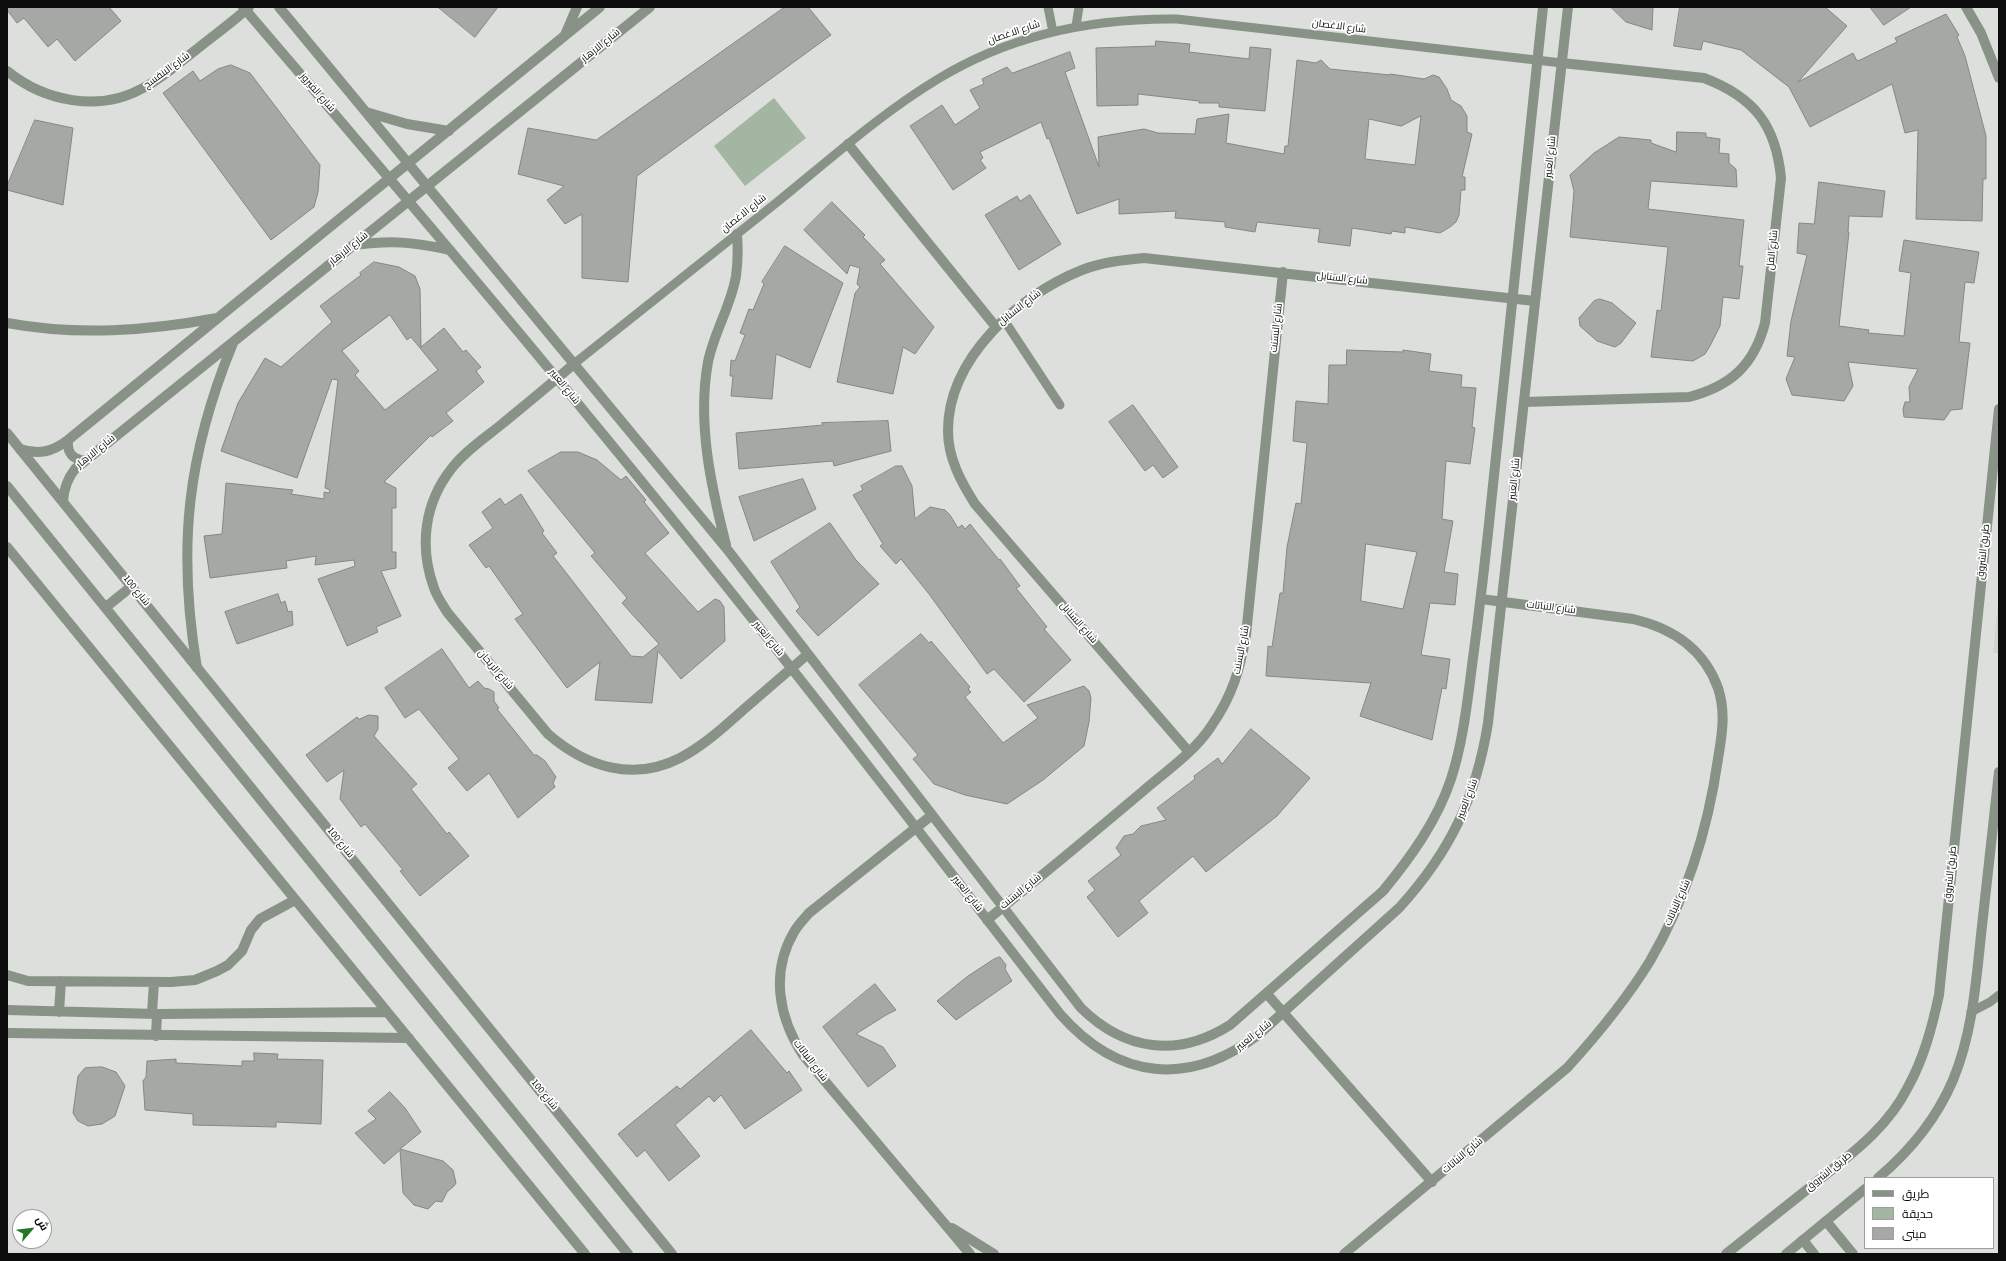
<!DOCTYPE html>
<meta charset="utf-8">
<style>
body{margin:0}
#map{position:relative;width:2006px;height:1261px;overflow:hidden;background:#dcdfdc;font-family:"Source Sans 3",Cairo,sans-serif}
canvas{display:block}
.frame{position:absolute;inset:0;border:8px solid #0b0c0b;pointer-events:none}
.legend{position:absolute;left:1864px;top:1177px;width:130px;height:72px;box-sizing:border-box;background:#fff;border:1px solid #9d9e9d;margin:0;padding:5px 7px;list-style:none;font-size:12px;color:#0b0c0b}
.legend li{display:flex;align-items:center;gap:8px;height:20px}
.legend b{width:20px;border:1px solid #9d9e9d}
.north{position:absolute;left:12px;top:1209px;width:40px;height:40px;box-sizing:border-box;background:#fff;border:1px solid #9d9e9d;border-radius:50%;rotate:62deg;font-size:11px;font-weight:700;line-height:16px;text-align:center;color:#0b0c0b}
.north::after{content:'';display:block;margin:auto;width:14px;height:18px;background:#227824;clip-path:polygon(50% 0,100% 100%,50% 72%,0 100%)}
</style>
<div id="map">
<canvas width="2006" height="1261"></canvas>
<div class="frame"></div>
<ul class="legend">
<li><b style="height:5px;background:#889287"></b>طريق</li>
<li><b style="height:11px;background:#a3b6a2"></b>حديقة</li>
<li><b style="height:11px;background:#a6a8a6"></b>مبنى</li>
</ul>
<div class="north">ش</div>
</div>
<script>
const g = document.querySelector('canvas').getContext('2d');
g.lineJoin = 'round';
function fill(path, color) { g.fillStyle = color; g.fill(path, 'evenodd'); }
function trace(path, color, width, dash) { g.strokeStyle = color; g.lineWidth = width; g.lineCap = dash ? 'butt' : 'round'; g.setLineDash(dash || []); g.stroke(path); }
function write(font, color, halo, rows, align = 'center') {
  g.font = font + ' "Source Sans 3",Cairo,sans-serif'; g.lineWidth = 3.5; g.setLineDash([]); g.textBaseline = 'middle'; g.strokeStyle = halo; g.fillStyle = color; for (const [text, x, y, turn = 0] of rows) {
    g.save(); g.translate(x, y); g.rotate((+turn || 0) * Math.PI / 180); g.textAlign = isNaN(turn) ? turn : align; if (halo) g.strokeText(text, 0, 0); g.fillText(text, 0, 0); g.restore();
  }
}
const built = new Path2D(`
 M1999,594V653H1993Z`);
const green = new Path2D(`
 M774,98L806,138L745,186L714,146Z`);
const building = new Path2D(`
 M7,7H109L121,21L75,61L57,39L48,47L24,18L17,23L7,10Z
 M438,7H498L475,37Z
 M785,7H808L831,35L637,176L628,282L582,278V214L565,224L547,200L564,186L518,174L528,128L596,140Z
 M1611,7H1653L1652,30L1626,22Z
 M1680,7H1825L1847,26L1798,82L1853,53L1857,61L1860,60L1897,42L1895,38L1946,14L1959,35L1957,37L1965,56L1986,136V179H1983L1982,221L1916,219L1918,130L1905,133L1892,84L1810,127L1789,87L1741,50L1703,41L1701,50L1674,46Z
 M1870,7H1911L1884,25Z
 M1156,41L1190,44L1189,52L1249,59L1250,47L1271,49L1265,111L1219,107V103H1199V101L1138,94V105L1097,106L1096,48L1155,46Z
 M1070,52L1075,68L1065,72L1099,167L1098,137L1144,129L1158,133L1195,134L1197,119L1229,114L1226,143L1284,154L1285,146H1288L1297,60L1316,63L1321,60L1330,69L1390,75V74L1424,79L1433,75L1439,77L1447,89L1451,100L1461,106L1467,116V132L1472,134L1462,177H1465V190H1461L1459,215L1456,222L1450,227L1440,233L1405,227V233L1392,231L1391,234L1352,228L1350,246L1318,242L1320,229L1257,222L1255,232L1225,227V222L1175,218L1176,211L1119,214V199L1077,214L1049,138L1047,139L1041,122L980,152L983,158L980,160L986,168L953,190L910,126L942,105L955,125L980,108L970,90L984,84L982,79L1007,67L1012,73ZM1421,116L1415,165L1365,159L1369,119L1401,126Z
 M231,65L250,73L320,165L318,192L314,207L271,240L163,93L193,71L200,81L218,69Z
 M35,120L73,128L63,205L7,190V186Z
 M1677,132L1706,133V137L1720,139L1719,153L1729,154V163L1736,169L1737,187L1651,181L1648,209L1744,220L1739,266H1743L1739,299L1723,297L1720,326L1710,346L1705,354L1693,361L1651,357L1657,310L1661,311L1668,247L1570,237L1574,191L1570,175L1594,153L1619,137L1651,140V143L1676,152Z
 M1819,182L1885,191L1882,217L1849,216L1848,232H1849L1839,326L1869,330L1868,333L1904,336L1911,273L1899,271L1904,240L1979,252L1974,283L1965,282L1959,342L1970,343L1962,409L1951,410L1944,420L1904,417L1903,409L1905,402H1910L1909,387L1918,369L1848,362L1853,386L1844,401L1792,395L1786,379L1795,357L1787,356L1791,321L1807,255L1797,253L1799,223L1814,224Z
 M1030,195L1061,244L1019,270L985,215L1017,196L1020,201Z
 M832,202L865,235L863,237L885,260L880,264L934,327L915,354L903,347L893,394L837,382L855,293L860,287L857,284L860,268L850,265L847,274L804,230Z
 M785,246L843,283L810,368L776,354L772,399L731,396L733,376H730L731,360L735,361L745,335L740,333L749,309L753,310L764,284L762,282Z
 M374,262L399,267L415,276L420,289L421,347L444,328L463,352L466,350L481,367L476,371L484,382L446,413L453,421L432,437L431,435L384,482L396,488V508H392V552H396V568L381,571L401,616L376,627L378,632L347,646L318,579L355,566L354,560L315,565L316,556L286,561L287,568L210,578L204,536L222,534L226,483L293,490L291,494L324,499V492L329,493L330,490L325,488L338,380L332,379L297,478L221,451L238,403L265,358L281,367L332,322L320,306L361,275L360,273ZM390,315L407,340L411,337L438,370L385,410L355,375L359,371L342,351Z
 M1600,299L1612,303L1636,323L1621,343L1615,347L1597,341L1580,326L1579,318L1594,301Z
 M1347,350L1403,352V350L1431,354L1429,371L1462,375L1461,387L1476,388L1472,427L1475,428L1470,464L1446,461L1442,519L1453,521L1444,572L1458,574L1455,605L1430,603L1421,655L1450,659L1446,689L1442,688L1432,740L1360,716L1371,683L1266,676L1268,646L1272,647L1280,593H1283L1287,547L1296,503L1301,504L1307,443L1293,441L1296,401L1328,404L1329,365H1346ZM1366,544L1417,552L1403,609L1361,601Z
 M1133,405L1178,467L1163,478L1153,465L1145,471L1109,422Z
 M888,421L891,451L834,466L833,461L739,469L736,433L823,425L822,423Z
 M561,452H578L597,460L621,480L626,476L646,500L644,502L669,533L645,553L698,612L715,599L720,601L724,607L725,641L681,679L658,651L652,703L595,700L600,662L567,688L515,619L523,614L489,566L486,568L469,545L493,528L482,512L500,498L505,505L521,494L544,531L542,533L557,553L553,556L631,656L643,657L659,644L622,603L627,598L591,556L595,553L528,471Z
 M896,466H902L912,486L915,519L930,507L945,510L950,515L958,528L962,525L965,529L970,524L999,560L1000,559L1020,586L1016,588L1047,627L1044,629L1071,660L1024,702L994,669L987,674L929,594L901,559L896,564L880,546L883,544L853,495L863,490L861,486Z
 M803,479L816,509L754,541L739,497Z
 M830,523L856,560L879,584L818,636L796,611L800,607L771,562Z
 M278,594L281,603L285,601L288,612L292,611L293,625L237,644L225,612Z
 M921,634L929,643L931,641L970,687L968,689L971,692L965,697L1003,743L1038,718L1027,705L1084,686L1089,691L1091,698L1089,722L1084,746L1043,780L1007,804L965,795L934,784L913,759L918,755L859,685Z
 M442,649L469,688L478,681L484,688L489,689L494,692V701L499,708L497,709L534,755H537L545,761L556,777L553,783L555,787L518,818L489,773L467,791L448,768L459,759L419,709L405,718L385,688Z
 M369,715L378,716V729L374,736L417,784L411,789L447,834L449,832L469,856L420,896L400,871L403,870L365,824L361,827L340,799L344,770L327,782L306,755L357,717L359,719Z
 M1251,729L1310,778L1277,816L1206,872L1193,856L1139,901L1148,913L1118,937L1087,897L1095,890L1088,881L1121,855L1116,848L1124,836L1133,834L1141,826L1166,820L1157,808L1195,779L1194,776L1218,758L1222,764Z
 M1000,957L1006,965L1005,969L1012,981L956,1020L937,1001L968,976L994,959Z
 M875,984L896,1010L886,1015L856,1034L883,1047L896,1066L868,1087L823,1027Z
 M751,1030L787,1073L789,1071L802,1090L745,1129L721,1095L714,1102L709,1096L675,1125L700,1156L669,1181L645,1150L637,1157L618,1134L677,1086L680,1089Z
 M254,1053L278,1054L277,1059L323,1060L321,1124L276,1122V1127L193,1125V1114L145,1110L143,1081L146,1077L147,1061L176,1059V1063L242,1066V1061H254Z
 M102,1067L116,1072L125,1086L115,1116L102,1124L88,1126L78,1121L73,1113L78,1076L85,1068Z
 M390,1092L405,1108L421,1132L400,1149L443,1161L453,1170L456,1183L454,1186L447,1192L442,1202L436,1201L428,1209L414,1205L403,1193L400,1150L384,1164L355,1133L376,1119L368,1111Z`);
const service = new Path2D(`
 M1048,7L1053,32
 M1076,26L1079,7
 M1004,320L1060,405
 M575,363C642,309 709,256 776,203C828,161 880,114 938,79C1010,35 1093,18 1177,19L1562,63
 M1971,1012L1990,1002L1999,995`);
const minor = new Path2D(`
 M243,7C430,225 615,444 792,669C883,784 971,899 1060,1014C1118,1080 1189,1087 1258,1035L1399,908C1450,852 1476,798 1488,723L1568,7
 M279,7L727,549L1081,1008C1125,1051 1178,1058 1230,1025L1383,891C1411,857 1437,821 1451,779C1463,742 1467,704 1472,666C1480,606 1487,545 1493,485C1509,325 1526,166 1543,7
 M1966,7L1981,33L1999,78
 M565,35L577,7
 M7,71C44,101 99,113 143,88C163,78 180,62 197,49C214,35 233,22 249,7
 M366,112L407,124L449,131
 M848,144L996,327
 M355,245C391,240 414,242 450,250
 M7,323C78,336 147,331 217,318
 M575,363C551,384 526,404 502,424C486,437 465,451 452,468C424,503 419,547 434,588C437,597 443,605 447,612L548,734C586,767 633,782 680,758C703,746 724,727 743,710C765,691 786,673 808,654
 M1524,402L1689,397C1731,386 1754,365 1765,323L1781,178C1776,125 1754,97 1704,78L1562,63
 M68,440C67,453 72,459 85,461
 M20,449C39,455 52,452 68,440L600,7
 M63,501C64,488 67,479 75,469L650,7
 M726,545C711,486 697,423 708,362C714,332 731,306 736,276C738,262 738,248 737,234
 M7,547L585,1254
 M197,668C177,548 187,455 233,343
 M1189,752L975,504C961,482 948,458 948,431C948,358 1019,295 1082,270C1102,262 1123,260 1144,258L1535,301
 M932,815L809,913C804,919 798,925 794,932C770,973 779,1018 803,1055L970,1254
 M987,920C1039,878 1091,835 1142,792C1165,772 1195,752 1212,725C1232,696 1240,670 1246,635L1283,272
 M7,975L28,981L171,982L195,980L217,971L228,965L242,951L251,930L260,919L295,900
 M1267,994L1432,1182
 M7,1010L157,1014L387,1012
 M59,1012L61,981
 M152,1013L154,982
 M7,1033L409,1038
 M156,1036L157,1014
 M1826,1221L1853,1254
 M952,1228L994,1254
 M1803,1240L1814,1254
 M1344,1254L1567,1068C1598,1034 1626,1000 1650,961C1686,899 1708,829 1718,759C1722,735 1726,712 1718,688C1704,649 1672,628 1633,619L1481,599`);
const tertiary = new Path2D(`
 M7,433L672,1254
 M7,486L628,1254
 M106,607L132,586
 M1878,1178C1910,1151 1936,1120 1953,1080C1972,1035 1976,983 1981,935C1987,880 1993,826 1999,772
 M1726,1254C1755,1231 1785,1207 1814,1184C1850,1155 1887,1129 1908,1087C1924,1058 1932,1027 1939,995L1999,409
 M1786,1254L1865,1189`);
const streetNames = [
 ["شارع الاغصان",1339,27,7],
 ["شارع الاغصان",1014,33,-19],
 ["شارع الازهار",601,46,-39],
 ["شارع البنفسج",167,71,-36],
 ["شارع الفيروز",317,93,49],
 ["شارع العبير",1551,157,-84],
 ["شارع الاغصان",744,214,-39],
 ["شارع الازهار",349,249,-39],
 ["شارع الفل",1773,250,-84],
 ["شارع السنابل",1342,279,6],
 ["شارع السنابل",1020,308,-38],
 ["شارع البسنت",1277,328,-84],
 ["شارع العبير",564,387,51],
 ["شارع الازهار",96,452,-39],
 ["شارع العبير",1515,479,-84],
 ["طريق الشروق",1984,552,-84],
 ["شارع 100",136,591,51],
 ["شارع النباتات",1551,608,7],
 ["شارع السنابل",1078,623,49],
 ["شارع العبير",768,639,51],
 ["شارع البسنت",1242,650,-79],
 ["شارع الريحان",495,670,50],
 ["شارع العبير",1468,799,-69],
 ["شارع 100",340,843,51],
 ["طريق الشروق",1951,874,-84],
 ["شارع البسنت",1021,892,-39],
 ["شارع العبير",967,894,52],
 ["شارع النباتات",1678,903,-66],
 ["شارع العبير",1254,1036,-38],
 ["شارع النباتات",810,1061,52],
 ["شارع 100",544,1095,51],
 ["شارع النباتات",1463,1156,-40],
 ["طريق الشروق",1829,1172,-39]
];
fill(built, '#cdd5cc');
fill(green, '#a3b6a2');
fill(building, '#a6a8a6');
trace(building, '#858785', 1);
trace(service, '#889287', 9);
trace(minor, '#889287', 10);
trace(tertiary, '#889287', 10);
write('10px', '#0b0c0b', '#fff', streetNames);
</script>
